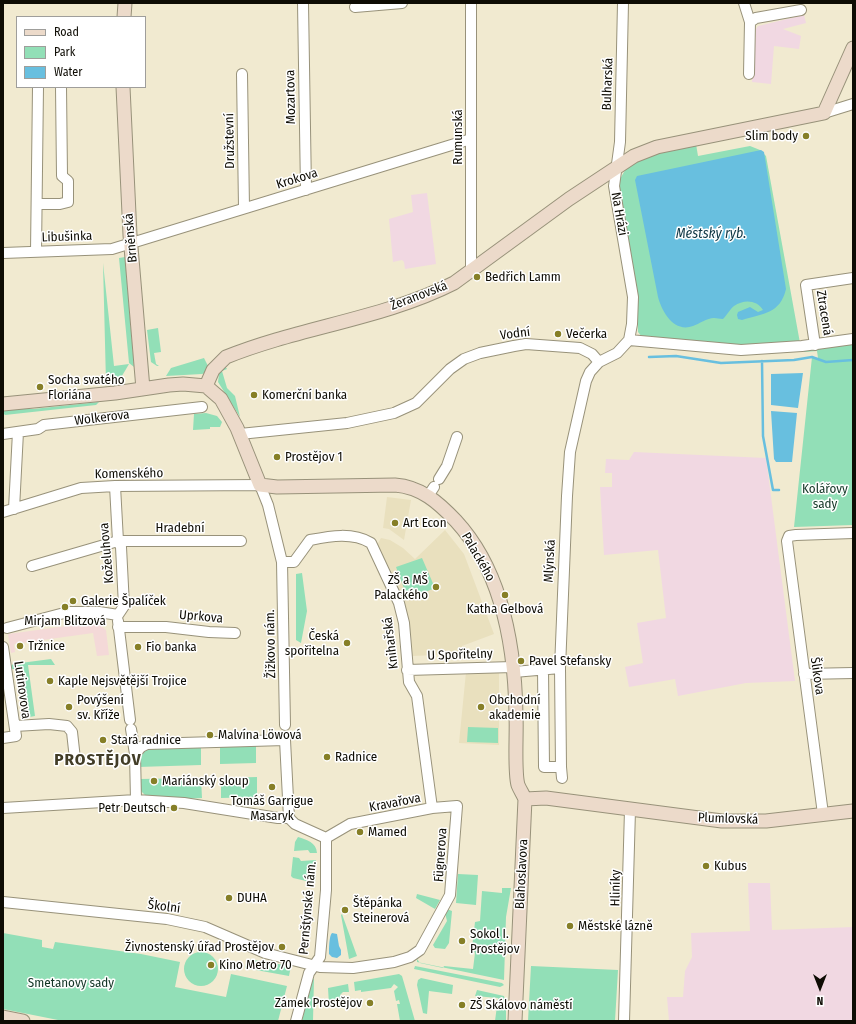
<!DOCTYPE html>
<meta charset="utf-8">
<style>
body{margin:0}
#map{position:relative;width:856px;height:1024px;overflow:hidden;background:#f1ead0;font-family:"Fira Sans Condensed",sans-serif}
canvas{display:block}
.frame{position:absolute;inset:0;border:4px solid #0e0c04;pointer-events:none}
.legend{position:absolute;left:16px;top:16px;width:130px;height:72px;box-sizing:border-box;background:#fff;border:1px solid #9f9e9b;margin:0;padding:5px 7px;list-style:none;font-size:12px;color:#0e0c04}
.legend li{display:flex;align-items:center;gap:8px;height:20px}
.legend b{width:20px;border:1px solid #9f9e9b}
.north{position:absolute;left:800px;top:968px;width:40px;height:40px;-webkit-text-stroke:3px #fff;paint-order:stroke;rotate:180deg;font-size:11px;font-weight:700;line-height:16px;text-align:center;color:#0e0c04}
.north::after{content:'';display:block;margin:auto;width:14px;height:18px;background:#0e0c04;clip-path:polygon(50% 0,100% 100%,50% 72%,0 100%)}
</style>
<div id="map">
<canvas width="856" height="1024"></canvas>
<div class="frame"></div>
<ul class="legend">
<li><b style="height:5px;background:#ecdaca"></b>Road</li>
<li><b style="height:11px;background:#92dfb7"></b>Park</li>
<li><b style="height:11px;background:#68bfdf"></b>Water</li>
</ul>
<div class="north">N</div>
</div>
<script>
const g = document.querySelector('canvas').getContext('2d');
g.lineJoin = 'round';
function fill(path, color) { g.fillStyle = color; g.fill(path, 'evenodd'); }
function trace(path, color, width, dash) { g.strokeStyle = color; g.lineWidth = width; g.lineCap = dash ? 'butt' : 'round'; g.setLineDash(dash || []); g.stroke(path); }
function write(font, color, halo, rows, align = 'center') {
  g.font = font + ' "Fira Sans Condensed",sans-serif'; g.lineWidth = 3; g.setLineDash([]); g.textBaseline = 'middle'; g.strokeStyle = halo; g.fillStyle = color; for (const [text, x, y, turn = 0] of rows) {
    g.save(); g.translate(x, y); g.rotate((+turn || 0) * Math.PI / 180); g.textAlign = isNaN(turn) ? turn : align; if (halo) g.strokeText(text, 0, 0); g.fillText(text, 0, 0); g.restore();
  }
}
const commercial = new Path2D(`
 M96,622L106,630L109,655L97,656L93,633L14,644L15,652L11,653L8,634Z`);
const industrial = new Path2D(`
 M804,15L806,23L783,29L801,36L799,49L774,46L771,84L752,82L756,29L758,26Z
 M427,193L436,264L405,269L404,262L402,260L393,262L389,219L413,212L411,195Z
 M634,452L766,458L795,681L746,683L678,696L675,679L629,687L625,667L643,663L637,623L666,618L658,550L604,555L600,487H612V473H605L606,459L629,460Z
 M748,883H770L772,930L853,927V1021H669L667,997H683L685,971L692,957L691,933L750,931Z`);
const built = new Path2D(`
 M387,497L411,500L404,540L389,529L383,528Z
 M445,530L464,554L494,634L462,646V654L412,656L408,615L377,545L381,538L390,540L403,548L415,559Z
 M499,671V745L459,743L466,672Z`);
const green = new Path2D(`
 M696,144L698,156L750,146L760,150L766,156L800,343L731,346L642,337L638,332L636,287L620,195V179L628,165L652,154Z
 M125,257L134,367L129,363L119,258Z
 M103,263L114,366L129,364L119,381L106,383Z
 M158,328L161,352L154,353L156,364L159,366H157L151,362L147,330Z
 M853,343V525L794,527L812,357L818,358L817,351L804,352V350Z
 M204,358L208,366L205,373L202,374L166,376L171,368Z
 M225,366L227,369L222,371L227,388L235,396L240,417L218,382L219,374Z
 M99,402L96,405L5,415L3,413V408L33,409Z
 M206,413L217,416L222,422L220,427H210V429L193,430L194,414Z
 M422,558L435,588L408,599L396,567Z
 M302,573L307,611L301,643L296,640V574Z
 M51,659L55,665H28L35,716L24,718L17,669H11V666L13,664Z
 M468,727L498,728V743L467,742Z
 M256,745V763L220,764V746Z
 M201,747V765L138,767L140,753L148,748Z
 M257,777V797L221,798V778Z
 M201,778L202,798L183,799L146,796L139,789V779Z
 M298,837C307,840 316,842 317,853H310L308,850L294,851L295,842Z
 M293,857L299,858L301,861L316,860L315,883L293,878L291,876Z
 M458,874L478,875L476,905L456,903Z
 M502,888H511L506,917L504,980L417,962V959L420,963L443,968L444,966L473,969L475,953L472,948L475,922L480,921L482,891L502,893Z
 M417,894L440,900L435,909L416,898Z
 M447,909L452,911L449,943L445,949L435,948L433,945L447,921L445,913Z
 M342,914L357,956L349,959L341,915Z
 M3,933L42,940V947L53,949L55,942L141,954L180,962L175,987L226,997L231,974L287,986L278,1021H63L3,1009Z
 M184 969a17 17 0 1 1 34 0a17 17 0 1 1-34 0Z
 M247,959L291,966L289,976L245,968Z
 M415,966L502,983L504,985L500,987L414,969Z
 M531,966L618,970L615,1021H528Z
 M399,974L402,976L415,1021H400L397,1004H400L399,1000L396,1001L394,991L398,987L394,984L391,988L361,992V990L355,991L354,982Z
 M314,978L313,1021H302L311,982Z
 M421,978L453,985L452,994L429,991L427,1014L423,1013L417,985L418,980Z
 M348,984L349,992H343L340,995L345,1002L329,1005L328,988Z
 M477,990L504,996L506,1003V1021H485H495L498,998L475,996Z`);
const water = new Path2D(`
 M761,150L764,152L786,289C780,314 764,313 742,320L738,319L737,315L738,312L750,307L758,312L763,310C757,300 744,299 734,306C730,309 727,315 723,319C719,319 717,318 714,318C707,318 699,324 693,326C674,333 662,312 658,297L635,180L637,176Z
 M803,373L798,408L771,405V374Z
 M771,411L797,413L792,462H776L774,459Z
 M332,933L337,934L339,946L341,950V955L337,958L332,957L329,954C329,949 329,936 332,933Z`);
const stream = new Path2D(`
 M649,357L676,356L721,363L794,360L812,357L826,362L853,360
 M762,361L763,436L773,490H779`);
const street = new Path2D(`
 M303,3L306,190
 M471,3V270
 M623,3L620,142L614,186L633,297L632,324L629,340
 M744,3L750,22L749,74
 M355,7L402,3
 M750,22L756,18L801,10
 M242,74L244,208
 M824,113L853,104
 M37,204H60L68,202V181L62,176L61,87
 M36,252L38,87
 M3,253L112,249L471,139
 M815,345L806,285L853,278
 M3,434L38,429L44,425L202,407
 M240,434L347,423L394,413L416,403L450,369L464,359L480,353L514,346L526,344L580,348L592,354L599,362L617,353L629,340L741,350L802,346L853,339
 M439,479L447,466L457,437
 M115,486L118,541L121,547L124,606L118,615
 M428,496L434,487
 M14,509L18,432
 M3,512L81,488L115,486L260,485L268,505L282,562L285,725
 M282,562H294L310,540C331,536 352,532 371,543L399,603L404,623L409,682L417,696L432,808
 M32,566L118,541H241
 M118,621L130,720
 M118,627H166L209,632L235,633
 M7,628L68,612H99L118,615
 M3,647L16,736L3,738
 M543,669L544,767H561L560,668L567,496L570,452L586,381L590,372L599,362
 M407,670L513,667
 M514,672L560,668
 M804,674L853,673
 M15,726L49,724L67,726L72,732L75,759
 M131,729L135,754
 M561,767L562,778
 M136,800L135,754L141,747L147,744L285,740L289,818L295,824L326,838
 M3,808L136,800L184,803L278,818H289
 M823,814L787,541L789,536L796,535L853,533
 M3,902L167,919L205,927L265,953L320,967L353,968L394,962L410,957L420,950L450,895L457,806L432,808L350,824L326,838
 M296,1021L309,973L320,957L326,890V838
 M624,1021L630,810`);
const secondary = new Path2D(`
 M124,17L125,3
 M123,87L130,235L143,389
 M206,386L213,370L226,357C300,327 383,319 454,283L569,199L634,156L657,147L824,113L853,48
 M3,404L115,393L169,385L183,384L206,386L221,399L237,428L260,485L277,487L395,485C421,487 438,502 456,521C503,572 515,648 516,715C517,732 514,771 518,785C520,790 523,794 525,799L515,1021
 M525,799L546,798L722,821H766L853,811
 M3,1017L23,1021`);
const markers = [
 [806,136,4,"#867f27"],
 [477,277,4,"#867f27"],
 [558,334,4,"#867f27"],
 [40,387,4,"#867f27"],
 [254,395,4,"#867f27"],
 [277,457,4,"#867f27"],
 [395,523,4,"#867f27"],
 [436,587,4,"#867f27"],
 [505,595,4,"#867f27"],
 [73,601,4,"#867f27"],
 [65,607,4,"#867f27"],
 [347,643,4,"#867f27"],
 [20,646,4,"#867f27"],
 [138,647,4,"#867f27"],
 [521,661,4,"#867f27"],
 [50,681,4,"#867f27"],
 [69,707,4,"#867f27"],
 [481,707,4,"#867f27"],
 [210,735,4,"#867f27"],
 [103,740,4,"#867f27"],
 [327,757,4,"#867f27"],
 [154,781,4,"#867f27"],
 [272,787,4,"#867f27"],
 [174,808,4,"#867f27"],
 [360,832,4,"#867f27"],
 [706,866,4,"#867f27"],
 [229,898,4,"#867f27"],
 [345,910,4,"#867f27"],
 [570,926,4,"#867f27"],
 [462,941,4,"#867f27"],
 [282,947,4,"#867f27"],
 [211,965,4,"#867f27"],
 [370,1003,4,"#867f27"],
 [462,1005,4,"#867f27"]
];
const streetNames = [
 ["Bulharská",608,84,-88],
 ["Mozartova",291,97,-91],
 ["Rumunská",458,137,-90],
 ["Družstevní",230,141,-91],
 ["Krokova",297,179,-17],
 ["Na Hrázi",619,214,80],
 ["Libušinka",67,237,-2],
 ["Brněnská",131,238,-95],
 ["Žeranovská",419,296,-21],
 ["Ztracená",824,313,81],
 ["Vodní",515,334,-7],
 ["Wolkerova",102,418,-7],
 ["Komenského",129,474,-1],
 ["Hradební",180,528],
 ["Koželuhova",107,553,-95],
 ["Palackého",478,557,60],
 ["Mlýnská",550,561,-87],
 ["Uprkova",201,617,5],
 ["Knihařská",391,643,-97],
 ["Žižkovo nám.",271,644,-91],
 ["U Spořitelny",460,655,-2],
 ["Šlikova",817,676,82],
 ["Lutinovova",22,690,82],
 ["Kravařova",395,803,-11],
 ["Plumlovská",728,819,2],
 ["Fügnerova",441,855,-86],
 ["Blahoslavova",522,874,-87],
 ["Hliníky",616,888,-89],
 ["Školní",164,907,7],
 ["Pernštýnské nám.",308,908,-85]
];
const poiNames = [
 ["Slim body",798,136,"right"],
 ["Bedřich Lamm",485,277],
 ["Večerka",566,334],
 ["Socha svatého",48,380],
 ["Floriána",48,395],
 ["Komerční banka",262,395],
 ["Prostějov 1",285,457],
 ["Art Econ",403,523],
 ["ZŠ a MŠ",428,580,"right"],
 ["Palackého",428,595,"right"],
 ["Galerie Špalíček",81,601],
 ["Katha Gelbová",505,609,"center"],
 ["Mirjam Blitzová",65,621,"center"],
 ["Česká",339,636,"right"],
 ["spořitelna",339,651,"right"],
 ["Tržnice",28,646],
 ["Fio banka",146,647],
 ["Pavel Stefansky",529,661],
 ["Kaple Nejsvětější Trojice",58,681],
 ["Povýšení",77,700],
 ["sv. Kříže",77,715],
 ["Obchodní",489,700],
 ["akademie",489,715],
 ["Malvína Löwová",218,735],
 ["Stará radnice",111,740],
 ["Radnice",335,757],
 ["Mariánský sloup",162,781],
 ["Tomáš Garrigue",272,801,"center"],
 ["Masaryk",272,816,"center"],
 ["Petr Deutsch",166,808,"right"],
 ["Mamed",368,832],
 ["Kubus",714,866],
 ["DUHA",237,898],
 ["Štěpánka",353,903],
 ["Steinerová",353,918],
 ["Městské lázně",578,926],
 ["Sokol I.",470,934],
 ["Prostějov",470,949],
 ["Živnostenský úřad Prostějov",274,947,"right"],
 ["Kino Metro 70",219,965],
 ["Zámek Prostějov",362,1003,"right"],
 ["ZŠ Skálovo náměstí",470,1005]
];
const parkNames = [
 ["Kolářovy",825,489],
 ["sady",825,504],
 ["Smetanovy sady",71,983]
];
const waterNames = [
 ["Městský ryb.",711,234]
];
const districtNames = [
 ["PROSTĚJOV",98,760]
];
fill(commercial, '#f4d9d8');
fill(industrial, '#f1d8e2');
fill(built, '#e9e0be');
fill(green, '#92dfb7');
fill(water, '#68bfdf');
trace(stream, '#68bfdf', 2.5);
trace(street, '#98927a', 12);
trace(secondary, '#98927a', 15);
trace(street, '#fff', 10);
trace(secondary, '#ecdaca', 13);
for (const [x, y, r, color] of markers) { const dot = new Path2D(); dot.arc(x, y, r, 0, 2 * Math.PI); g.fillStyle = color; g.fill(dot); trace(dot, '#fff', 1.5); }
write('13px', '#0e0c04', '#fff', streetNames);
write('13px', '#0e0c04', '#fff', poiNames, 'left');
write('13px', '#133626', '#fff', parkNames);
write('italic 14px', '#103846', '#fff', waterNames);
g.letterSpacing = '1px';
write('bold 17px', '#423d27', '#fff', districtNames);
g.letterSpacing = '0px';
</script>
